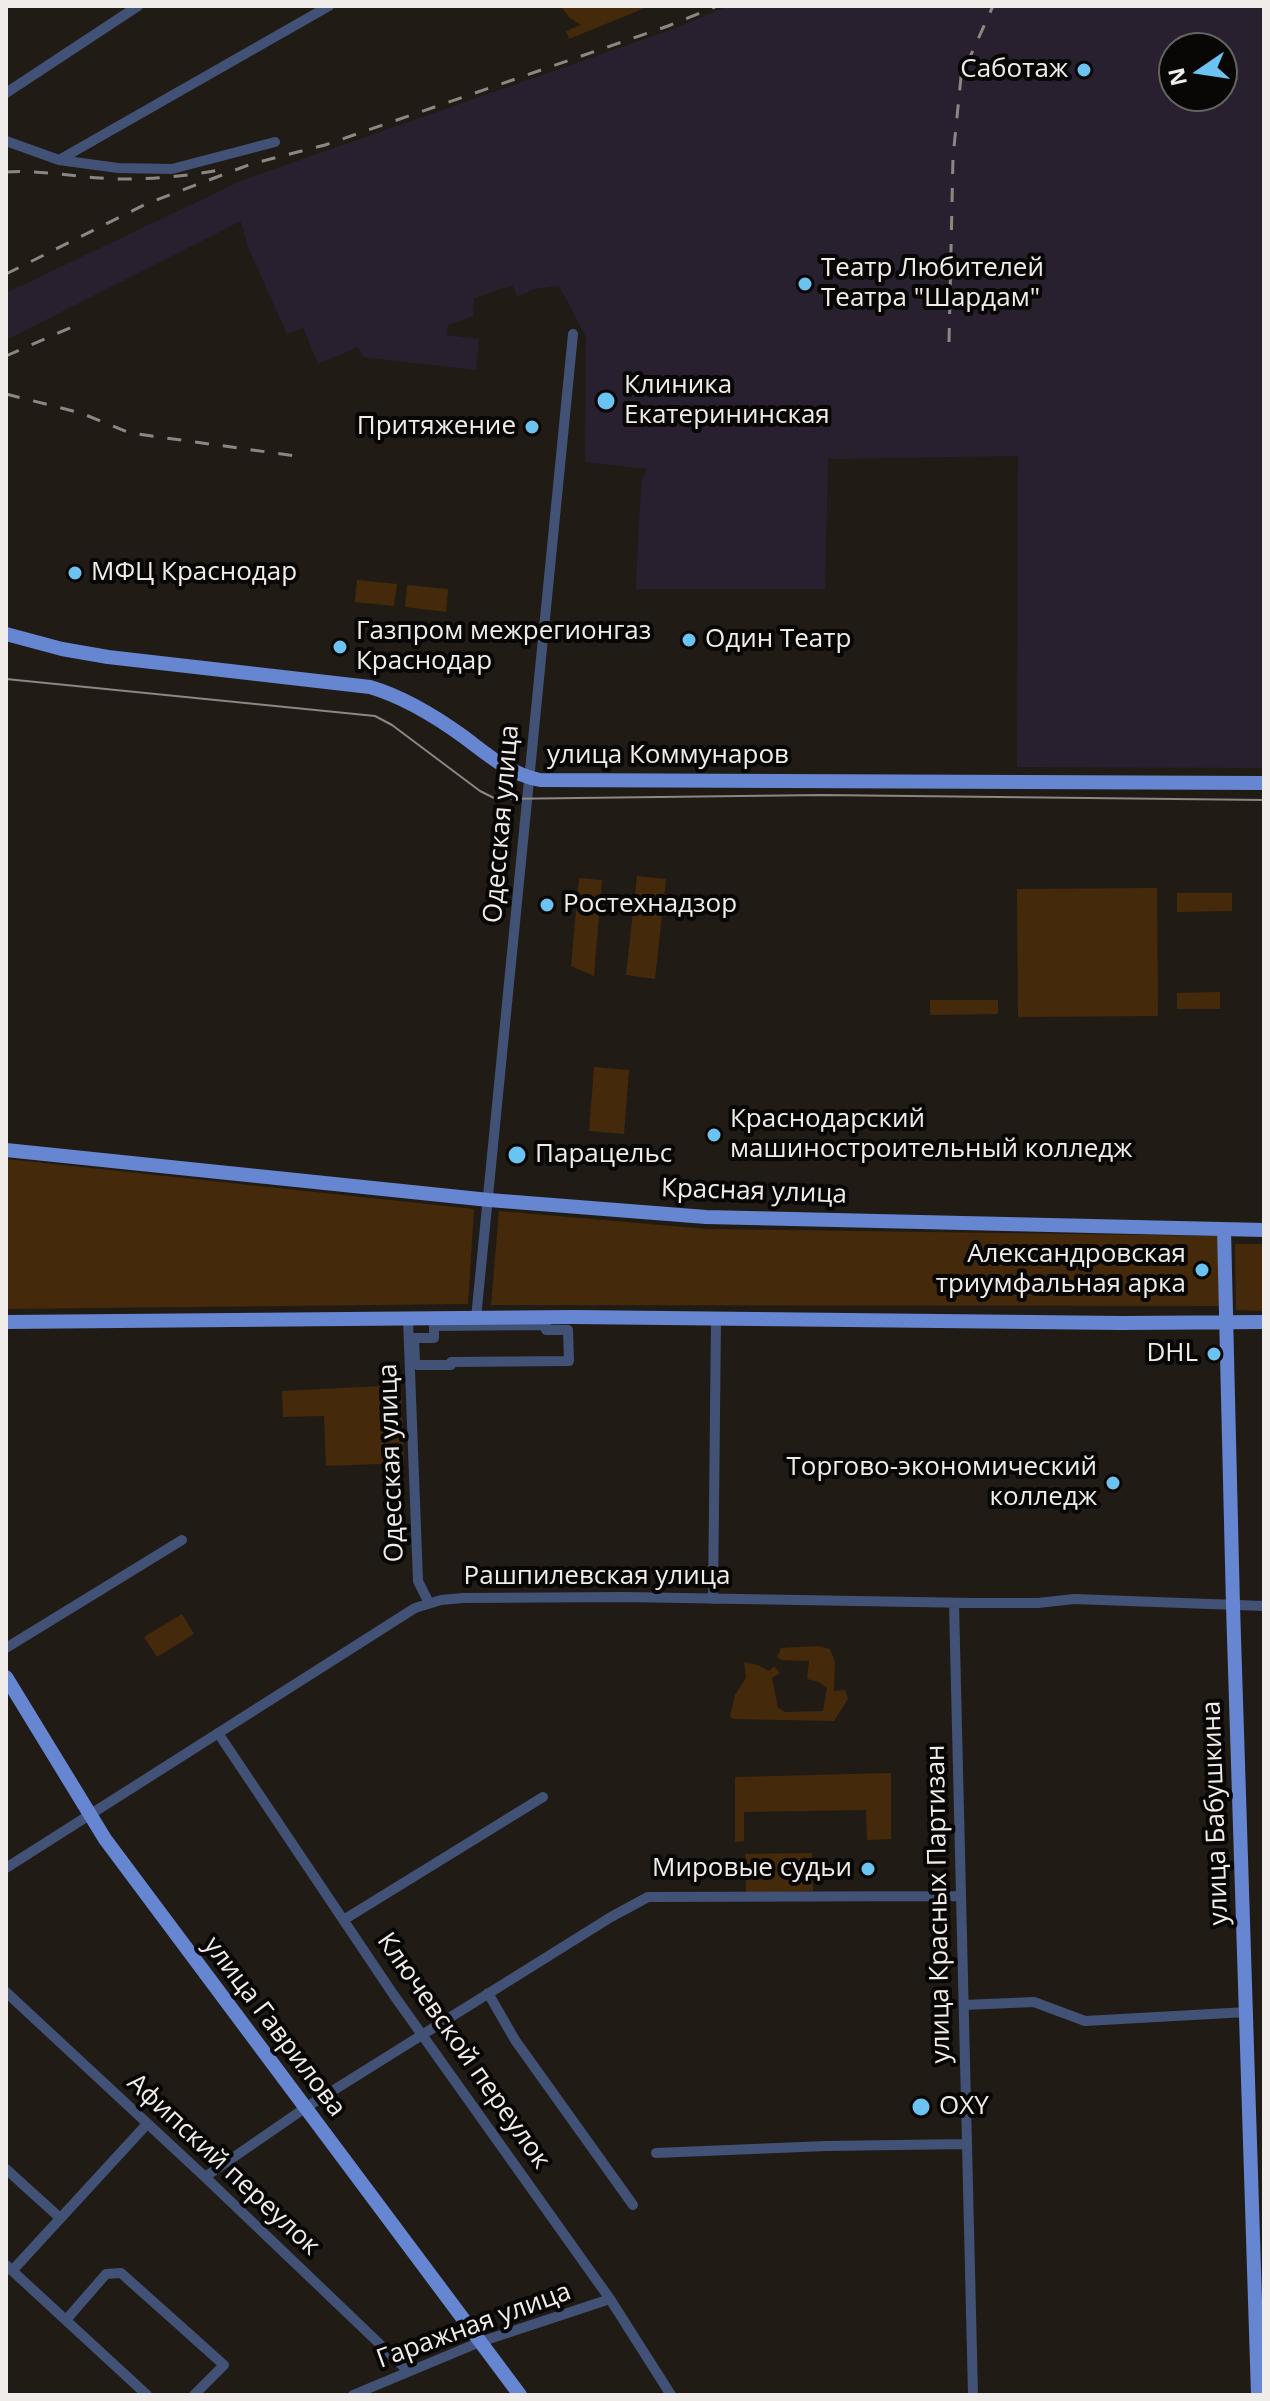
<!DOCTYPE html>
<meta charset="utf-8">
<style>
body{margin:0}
#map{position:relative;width:1270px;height:2401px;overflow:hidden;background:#211b16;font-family:"Open Sans",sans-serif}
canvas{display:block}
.frame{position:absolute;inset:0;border:8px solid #f0ece9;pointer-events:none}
.north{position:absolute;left:1158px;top:32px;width:80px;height:80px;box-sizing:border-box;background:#090705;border:2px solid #656360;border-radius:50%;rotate:257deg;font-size:22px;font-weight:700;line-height:32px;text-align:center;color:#f0ece9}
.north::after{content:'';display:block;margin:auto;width:28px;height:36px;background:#6ac3f1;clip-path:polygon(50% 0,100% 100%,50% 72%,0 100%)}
</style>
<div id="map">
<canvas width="1270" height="2401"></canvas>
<div class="frame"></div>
<div class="north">N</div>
</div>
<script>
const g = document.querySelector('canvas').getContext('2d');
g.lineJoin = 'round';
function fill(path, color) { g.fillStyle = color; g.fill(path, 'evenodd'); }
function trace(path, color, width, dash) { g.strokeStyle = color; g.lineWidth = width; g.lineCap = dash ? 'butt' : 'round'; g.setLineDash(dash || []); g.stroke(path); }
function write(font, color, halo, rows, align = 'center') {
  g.font = font + ' "Open Sans",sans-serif'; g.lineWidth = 8; g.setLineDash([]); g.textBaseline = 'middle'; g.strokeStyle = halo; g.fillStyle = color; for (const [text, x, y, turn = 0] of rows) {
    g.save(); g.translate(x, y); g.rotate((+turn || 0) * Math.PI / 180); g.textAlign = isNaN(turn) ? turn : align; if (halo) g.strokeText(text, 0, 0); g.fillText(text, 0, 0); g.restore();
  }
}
const industrial = new Path2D(`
 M728,6H1264V768L1017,767L1018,456L828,459L825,589H636L639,519L642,480L647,469L585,462L586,337L559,286L534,289L517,297L513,285L474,298L473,316L448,325L446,335L479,339L476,370L363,357L358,347L318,364L303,327L287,334L248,247L241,221L6,340V293L243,180L673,29ZM1174,48H1222V96H1174Z`);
const green = new Path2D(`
 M560,6H650L569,39L566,31L581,25L570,18Z
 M357,580L397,584L394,606L355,602Z
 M407,585L448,589L446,612L405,607Z
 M637,876L666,879L655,979L626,975Z
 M579,878L602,880L594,976L571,966Z
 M1157,888L1158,1016L1018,1017L1017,889Z
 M1177,893H1232V911L1177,912Z
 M1220,992V1009H1177V993Z
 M930,1000H998V1014L930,1015Z
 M594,1067L629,1070L624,1134L589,1131Z
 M6,1159L474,1209L468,1304L6,1309Z
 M499,1211L707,1229L1219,1236L1220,1306L491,1305Z
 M1235,1244H1264V1311L1236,1310Z
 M401,1385L404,1463L326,1466L324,1416L283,1417L282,1391Z
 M182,1614L194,1634L157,1657L144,1637Z
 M818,1646L830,1649L835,1662L834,1691L845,1690L848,1699L834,1721L733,1719L730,1716L735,1695L746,1678L744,1662L758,1665L769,1671L774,1666L780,1673L772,1678L778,1708L785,1712L823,1711L827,1688L819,1682L807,1679L809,1661L782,1660L777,1657L781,1648Z
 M891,1773V1839L867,1840L866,1810L744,1812V1841L735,1842V1777Z
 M812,1853L813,1891L746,1893L745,1854Z`);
const minor = new Path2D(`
 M6,93L138,6
 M6,141L59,160L118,168L172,169L275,142
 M59,160L329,6
 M476,1318L573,334
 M408,1319L418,1581L429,1603
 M546,1325V1330H568L569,1361L451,1362V1365H418L415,1363L414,1338H434V1326Z
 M713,1599L716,1320
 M954,1603L973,2395
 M6,1648L182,1540
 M218,1733L393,1994L610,2299L671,2395
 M6,1868L415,1608L441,1600L463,1598L624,1597L973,1603H1038L1074,1599L1264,1606
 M345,1919L543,1797
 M6,1992L205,2177L408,2371
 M488,1993L515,2040L633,2205
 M964,2005L1034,2002L1085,2021L1247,2012
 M656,2153L826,2146L967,2144
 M6,2169L59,2217
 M205,2177L305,2108L611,1917L648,1897L961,1896
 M6,2265L147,2395
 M12,2271L147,2124
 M66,2320L106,2274L121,2273L224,2365L194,2395
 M353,2395L480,2342L610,2299`);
const major = new Path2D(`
 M6,634L62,649L108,657L370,687C404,697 435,716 464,737C488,755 509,774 540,780L1264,783
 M6,1150L489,1200L706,1217L1264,1230
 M1224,1230L1233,1606L1258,2395
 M6,1322L574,1317L1121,1323L1264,1322
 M6,1677L105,1839L520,2395`);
const tram = new Path2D(`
 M6,679L375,716L392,725L480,791L496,799L822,795L1264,800`);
const rail = new Path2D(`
 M6,172C38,170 69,176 100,178C140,181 180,177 219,170
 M6,274L146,204L251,164L325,145L668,26L717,6
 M949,342L953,157L961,77L993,6
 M6,356L72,327
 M6,394L81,413L130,433L296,456`);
const markers = [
 [1084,70,8,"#6ac3f1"],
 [805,284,8,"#6ac3f1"],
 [606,401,10,"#6ac3f1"],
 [532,427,8,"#6ac3f1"],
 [75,573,8,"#6ac3f1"],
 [689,640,8,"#6ac3f1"],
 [340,647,8,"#6ac3f1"],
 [547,905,8,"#6ac3f1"],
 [714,1135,8,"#6ac3f1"],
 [517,1155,10,"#6ac3f1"],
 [1202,1270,8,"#6ac3f1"],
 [1214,1354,8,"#6ac3f1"],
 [1113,1483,8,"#6ac3f1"],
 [868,1869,8,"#6ac3f1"],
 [921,2107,10,"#6ac3f1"]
];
const poiNames = [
 ["Саботаж",1068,70,"right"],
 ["Театр Любителей",821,269],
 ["Театра \"Шардам\"",821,299],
 ["Клиника",624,386],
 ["Екатерининская",624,416],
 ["Притяжение",516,427,"right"],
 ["МФЦ Краснодар",91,573],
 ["Газпром межрегионгаз",356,632],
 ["Краснодар",356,662],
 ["Один Театр",705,640],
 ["Ростехнадзор",563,905],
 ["Краснодарский",730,1120],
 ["машиностроительный колледж",730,1150],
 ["Парацельс",535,1155],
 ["Александровская",1186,1255,"right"],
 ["триумфальная арка",1186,1285,"right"],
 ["DHL",1198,1354,"right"],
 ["Торгово-экономический",1097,1468,"right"],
 ["колледж",1097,1498,"right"],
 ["Мировые судьи",852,1869,"right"],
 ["OXY",939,2107]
];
const streetNames = [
 ["улица Коммунаров",668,756],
 ["Одесская улица",502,824,-85],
 ["Красная улица",754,1192,2],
 ["Одесская улица",392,1463,-92],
 ["Рашпилевская улица",597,1577],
 ["улица Бабушкина",1216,1813,-92],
 ["улица Красных Партизан",939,1904,-91],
 ["улица Гаврилова",274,2027,53],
 ["Ключевской переулок",463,2051,55],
 ["Афипский переулок",223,2165,43],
 ["Гаражная улица",474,2326,-20]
];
fill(industrial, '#28202f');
fill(green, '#45290b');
trace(minor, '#425276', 10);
trace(major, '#6686d1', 14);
trace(tram, '#8c8783', 2);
trace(rail, '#8c8783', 3, [14, 14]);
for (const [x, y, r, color] of markers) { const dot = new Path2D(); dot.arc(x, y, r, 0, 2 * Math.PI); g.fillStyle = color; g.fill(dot); trace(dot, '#090705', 3); }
write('26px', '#f0ece9', '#090705', poiNames, 'left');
write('26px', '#f0ece9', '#090705', streetNames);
</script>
